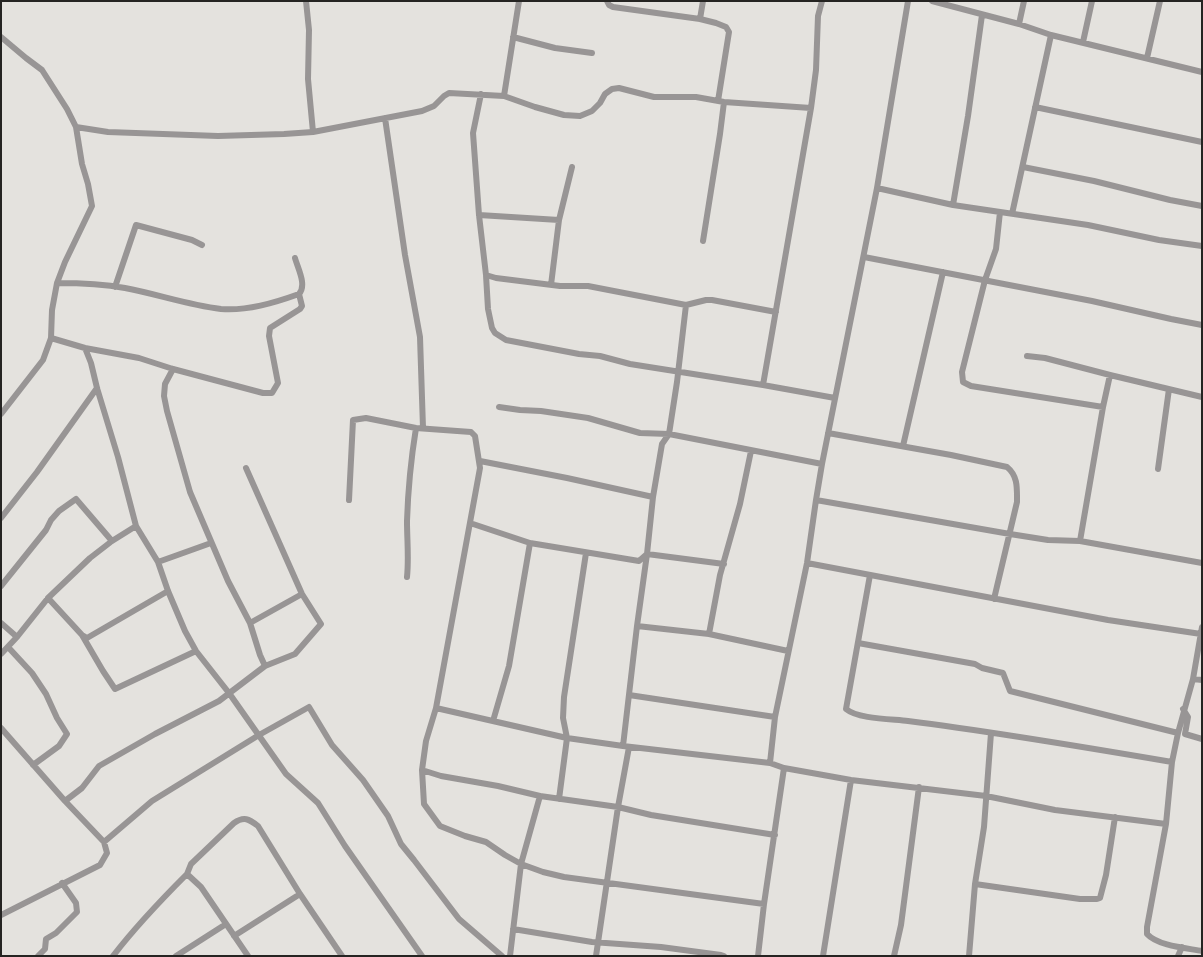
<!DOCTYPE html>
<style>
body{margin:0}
#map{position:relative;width:1203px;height:957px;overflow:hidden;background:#e4e2de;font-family:"Work Sans",sans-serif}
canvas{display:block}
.frame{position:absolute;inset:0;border:2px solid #252422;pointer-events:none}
</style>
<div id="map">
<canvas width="1203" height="957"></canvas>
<div class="frame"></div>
</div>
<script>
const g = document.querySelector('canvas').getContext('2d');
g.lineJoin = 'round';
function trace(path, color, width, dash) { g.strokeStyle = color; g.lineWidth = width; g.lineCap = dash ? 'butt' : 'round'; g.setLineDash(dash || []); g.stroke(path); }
const minor = new Path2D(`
 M306,1L309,30L308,79L313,132
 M607,1L609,5L613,7L700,19L716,23L726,27L729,32L718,101
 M932,1L1019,24L1051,35L1202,72
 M700,19L703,1
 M1019,24L1024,1
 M1,37L26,58L42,70L67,109L76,127L82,164L88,184L92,206L65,262L57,283L52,310L51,338L43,360L1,414
 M513,37L555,48L592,53
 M1083,42L1092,1
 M1147,58L1160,1
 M481,94L473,133L479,215L486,275L488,309L492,328L495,333L506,340L579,354L600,356L630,364L763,385L835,398
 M504,96L519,1
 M1035,107L1202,142
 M385,118L405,255L420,337L423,428
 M76,127L108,132L218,136L284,134L313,132L422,111L434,106L444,96L449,93L504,96L535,107L564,115L580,116L592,111L600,103L605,94L612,89L619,88L654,97H696L724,102L811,108
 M1023,167L1094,181L1170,200L1202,206
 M877,188L953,205L1088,225L1159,240L1202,246
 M953,205L968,116L982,15
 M1000,212L996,249L985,280L962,372L963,382L971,386L1103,407
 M1012,214L1051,35
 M479,215L559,220
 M703,241L720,134L724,102
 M864,257L1092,301L1171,319L1202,325
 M486,275L496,278L560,286H588L686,305L706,300H712L776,312
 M57,283C80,283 103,284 125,288C157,294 188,305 221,309C247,311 274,303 299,294C307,285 298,269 295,258
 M551,285L559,220L572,167
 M115,287L136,225L192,240L202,245
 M51,338L85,348L139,358L173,369L263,393H272L278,383L269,336L270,328L300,309L302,306L299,294
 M85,348L91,363L97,388L118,457L136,526L158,562L168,591L185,631L196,651L229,693L286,774L318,803L345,846L422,956
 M1027,356L1045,358L1110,375L1202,397
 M173,369L165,384L164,396L167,411L190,492L228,581L250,623L260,655L265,666
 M763,385L811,108L816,70L818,16L822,1
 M499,407L520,410L541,411L588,418L640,433L669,434L822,464
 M828,433L951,455L1007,467C1018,476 1017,488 1017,502L994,599
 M903,446L943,272
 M480,461L567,478L653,497
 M1158,469L1169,389
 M349,500L353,420L366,418L416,428L471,432L475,436L480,468L436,708L426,741L422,770L424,804L440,826L465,836L486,842L505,855L521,864L543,872L564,877L764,904
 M816,500L1010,534L1048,540L1080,541L1202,563
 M1,518L37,472L97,388
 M470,523L530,543L639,561L647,554L724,564
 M1080,541L1103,407L1110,375
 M158,562L211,543
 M807,563L1108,620L1201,634
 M870,575L846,709C858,719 891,719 908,721C996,732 1084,747 1172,762
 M407,577C409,558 407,540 407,521C408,490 411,459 416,428
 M1,586L46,530L51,520L59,511L76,499L112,541
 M48,598L82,635L87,638L168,591
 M1,623L17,637
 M250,623L302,594
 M637,626L709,634L788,651
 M1202,627L1193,679L1178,733L1172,762L1166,824L1147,927V934C1158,946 1186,948 1202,951
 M709,634L720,575L740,504L751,451
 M82,635L103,671L115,689L196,651
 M858,643L975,664L982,668L1003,673L1010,691L1178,733
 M8,647L32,673L46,694L57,718L67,734L59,746L33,765
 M1,654L17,637L48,598L90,558L112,541L136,526
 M1193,679L1202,680
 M629,695L775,717
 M436,708L567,738L623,746L770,763L784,768L851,780L986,796L1055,810L1166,824
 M1183,709L1188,717L1185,734L1202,739
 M493,721L509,666L530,543
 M1,728L65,801L104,842L107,853L100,865L1,915
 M623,746L637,626L647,554L653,497L662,444L669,434L677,382L686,305
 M770,763L775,717L807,563L816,500L822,464L877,188L908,1
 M422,770L441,776L498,786L540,796L618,807L651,815L775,835
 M559,799L567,738L563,718L564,697L586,553
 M65,801L82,788L99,766L155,734L219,701L265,666L295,654L321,624L302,594L246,468
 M104,842L152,801L259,735L309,707L332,745L363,780L388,816L401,844L414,860L459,919L502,956
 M975,884L1080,899H1097L1100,898L1106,875L1115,817
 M513,929L592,942L661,947L721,955L724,956
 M234,936L300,894
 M38,956L45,949L46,939L56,933L77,912L76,903L62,883
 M113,956C136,926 161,900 187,874
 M176,956L226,924
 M248,956L201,887L187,874L191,864L234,823C244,816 249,819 258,826L300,894L342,956
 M510,956L521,864L540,796
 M596,956L618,807L629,747
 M758,956L764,904L784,768
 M823,956L851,780
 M894,956L901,925L919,787
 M969,956L975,884L984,827L991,733
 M1178,956L1182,947`);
trace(minor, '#989595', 6);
</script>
